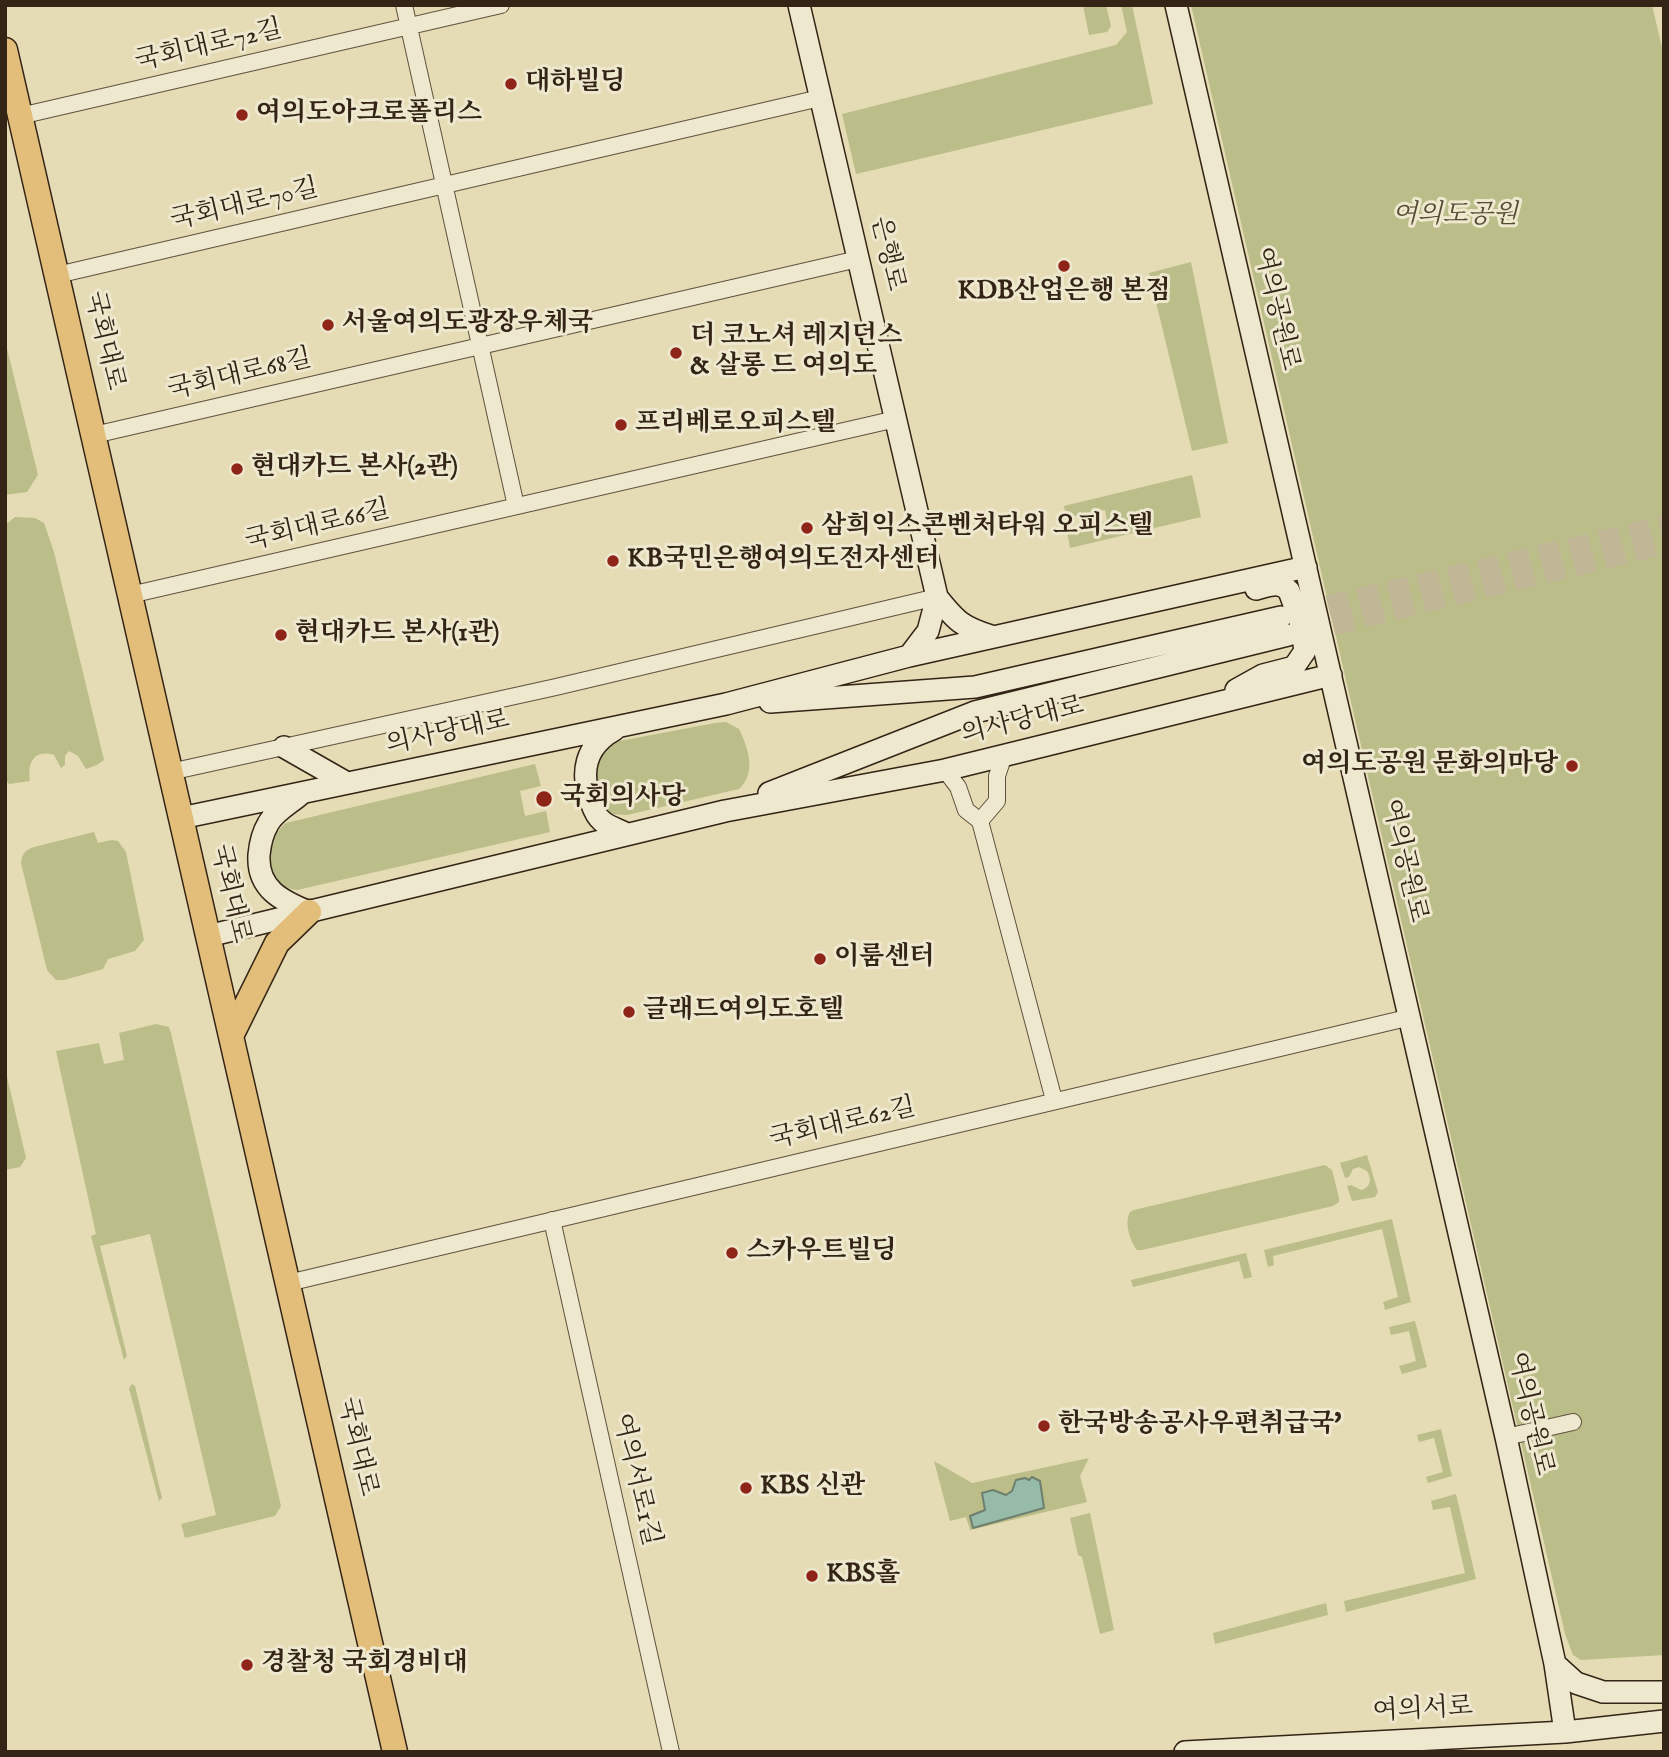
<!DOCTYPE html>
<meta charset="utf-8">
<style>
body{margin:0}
#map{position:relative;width:1669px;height:1757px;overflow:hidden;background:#e5dbb5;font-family:"IM FELL English",serif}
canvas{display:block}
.frame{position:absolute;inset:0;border:7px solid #332415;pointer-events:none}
</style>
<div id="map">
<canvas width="1669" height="1757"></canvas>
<div class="frame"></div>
</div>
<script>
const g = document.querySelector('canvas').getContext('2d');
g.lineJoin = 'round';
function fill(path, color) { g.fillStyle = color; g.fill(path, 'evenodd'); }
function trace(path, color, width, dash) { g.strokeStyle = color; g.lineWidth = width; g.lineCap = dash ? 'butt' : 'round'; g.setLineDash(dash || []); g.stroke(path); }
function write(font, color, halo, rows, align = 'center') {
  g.font = font + ' "IM FELL English","Noto Serif KR",serif'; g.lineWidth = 6; g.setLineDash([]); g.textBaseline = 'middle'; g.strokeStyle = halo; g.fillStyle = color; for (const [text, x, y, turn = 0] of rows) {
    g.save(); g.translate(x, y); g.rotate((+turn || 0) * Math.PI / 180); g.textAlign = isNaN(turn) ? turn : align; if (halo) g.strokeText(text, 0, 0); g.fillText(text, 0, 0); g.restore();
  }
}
const green = new Path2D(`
 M1083,5H1106L1111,26L1107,32L1089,35Z
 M1121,5H1132L1153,104L856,174L842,114L1116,45L1127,32Z
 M1191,5H1652L1664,56V1655L1581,1660L1573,1655L1565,1634Z
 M1191,262L1228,443L1192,451L1149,273Z
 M5,340L38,475L27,492L5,495Z
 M1192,475L1201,517L1070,548L1067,531L1107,521L1105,510L1066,518L1064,506Z
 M15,517L35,518L44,523L54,552L104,760L97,765L86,769L78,756L69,751L65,756V765L61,768L54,755C34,749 27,763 30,781L9,784L5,779V525Z
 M726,722L739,729C748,748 757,772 739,789L627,815L610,814L605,811L593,778L599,751L609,743L715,723Z
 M535,764L541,786L520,791L525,816L546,811L550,832L297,890C261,886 263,841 286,823Z
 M94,832L98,843L112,840L118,841L126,852L144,940L135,951L108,959L103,969L64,980H56L47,970L21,863C22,854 25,850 34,847Z
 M156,1024L169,1027L171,1033L281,1506L275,1516L185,1538L181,1524L216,1515L150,1234L100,1246L127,1356L124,1360L91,1236L96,1234L56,1051L99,1043L104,1064L124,1060L119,1033Z
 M5,1068L26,1158L20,1167L5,1170Z
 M1367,1155L1378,1192L1375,1197L1352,1201L1347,1186L1351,1185L1361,1190C1371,1187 1372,1179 1367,1171L1359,1167L1353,1169L1349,1177L1345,1178L1340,1163Z
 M1325,1165L1332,1170L1339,1198V1202L1333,1206L1142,1250H1137C1130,1241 1124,1222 1130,1212L1134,1210Z
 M1392,1219L1411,1302L1385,1310L1383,1302L1398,1297L1382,1229L1273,1256L1274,1265L1268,1267L1264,1250Z
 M1246,1253L1252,1277L1244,1279L1239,1261L1133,1287L1131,1280Z
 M1415,1321L1427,1367L1402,1374L1399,1366L1416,1361L1409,1331L1391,1335L1389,1327Z
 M132,1384L135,1386L162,1498L159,1501L129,1388Z
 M1441,1429L1452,1476L1428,1483L1426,1477L1443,1472L1434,1438L1419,1442L1417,1435Z
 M1089,1458L1080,1476L1087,1502L970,1530L966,1517L950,1521L934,1461L972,1483Z
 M1456,1494L1476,1579L1346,1612L1344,1601L1465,1573L1450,1507L1433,1510L1431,1501Z
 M1090,1513L1114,1630L1100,1634L1082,1557L1078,1555L1070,1518Z
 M1326,1603L1328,1615L1215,1644L1213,1633Z`);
const water = new Path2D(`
 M1032,1477L1040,1481L1044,1508L973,1528L970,1516L985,1510L982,1493L993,1490L1006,1495L1012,1491L1016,1480L1025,1478L1029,1480Z`);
const secondaryTunnel = new Path2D(`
 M1298,613L1664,526
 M1303,632L1664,544`);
const street = new Path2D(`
 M404,5L516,506
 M20,116L501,5
 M57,275L820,98
 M94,435L858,259
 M130,595L896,419
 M945,770L958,787L966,810L980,821L1054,1100
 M170,772L556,687L937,597
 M980,821L997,801V776L1004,755
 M552,1220L671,1752
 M288,1283L1411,1017
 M1506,1437L1573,1422`);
const secondary = new Path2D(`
 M799,5L937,597C956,621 962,627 991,636
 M1176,5L1506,1437L1555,1664L1565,1732
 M909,656L928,631L937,597
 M1236,690L1263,675L1294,667L1305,651L1301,624L1289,591C1280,580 1268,586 1256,589
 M770,702L975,687L1281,617
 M614,730C585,746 580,773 591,802C593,808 597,817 602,821C608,827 620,830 627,834
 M284,747L347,783
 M769,793L975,712L1288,635
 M301,794C291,803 274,812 268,824C262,834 260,844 259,855C257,889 282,901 309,912
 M181,818L726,704L909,656L1306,567
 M208,936L725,811L945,770L1331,675
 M1555,1664L1576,1683L1603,1692H1664
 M1185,1752L1565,1732L1664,1721`);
const primary = new Path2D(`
 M5,50L395,1752
 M231,1036L277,943L309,912`);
const markers = [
 [511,84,7,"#8f2418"],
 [242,115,7,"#8f2418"],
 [1064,266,7,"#8f2418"],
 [328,325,7,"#8f2418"],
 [676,353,7,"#8f2418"],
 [621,425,7,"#8f2418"],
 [237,469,7,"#8f2418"],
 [807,528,7,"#8f2418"],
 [613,561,7,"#8f2418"],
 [281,635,7,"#8f2418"],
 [1572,766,7,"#8f2418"],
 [544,799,9,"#8f2418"],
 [820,959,7,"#8f2418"],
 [629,1012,7,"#8f2418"],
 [732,1253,7,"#8f2418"],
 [1044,1426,7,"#8f2418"],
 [746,1488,7,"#8f2418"],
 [812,1576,7,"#8f2418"],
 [247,1665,7,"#8f2418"]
];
const streetNames = [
 ["국회대로72길",209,47,-13],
 ["국회대로70길",245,206,-13],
 ["은행로",886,254,77],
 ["여의공원로",1275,309,77],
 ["국회대로",103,341,77],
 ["국회대로68길",240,376,-13],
 ["국회대로66길",318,527,-13],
 ["의사당대로",1023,722,-14],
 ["의사당대로",448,734,-12],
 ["여의공원로",1403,861,77],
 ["국회대로",229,894,77],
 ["국회대로62길",843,1125,-13],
 ["여의공원로",1529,1414,77],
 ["국회대로",356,1447,77],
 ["여의서로1길",635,1480,77],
 ["여의서로",1423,1711,-3]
];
const poiNames = [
 ["대하빌딩",525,84],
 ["여의도아크로폴리스",256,115],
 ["KDB산업은행 본점",1064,293,"center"],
 ["서울여의도광장우체국",342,325],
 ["더 코노셔 레지던스",690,338],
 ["& 살롱 드 여의도",690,368],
 ["프리베로오피스텔",635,425],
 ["현대카드 본사(2관)",251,469],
 ["삼희익스콘벤처타워 오피스텔",821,528],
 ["KB국민은행여의도전자센터",627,561],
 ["현대카드 본사(1관)",295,635],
 ["여의도공원 문화의마당",1558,766,"right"],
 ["국회의사당",560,799],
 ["이룸센터",834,959],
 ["글래드여의도호텔",643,1012],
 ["스카우트빌딩",746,1253],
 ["한국방송공사우편취급국'",1058,1426],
 ["KBS 신관",760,1488],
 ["KBS홀",826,1576],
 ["경찰청 국회경비대",261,1665]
];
const parkNames = [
 ["여의도공원",1455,217]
];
fill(green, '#bbbe89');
fill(water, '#96bca9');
trace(water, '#6e7f6e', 2);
trace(secondaryTunnel, '#c1b695', 21, [21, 10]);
trace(street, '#60523d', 18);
trace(secondary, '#332415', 24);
trace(primary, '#332415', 27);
trace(street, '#eee8cf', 16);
trace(secondary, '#eee8cf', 21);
trace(primary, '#e2be7a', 24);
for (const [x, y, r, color] of markers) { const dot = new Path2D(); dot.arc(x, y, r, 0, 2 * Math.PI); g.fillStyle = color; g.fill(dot); trace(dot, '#eee8cf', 2.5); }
write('26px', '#332415', '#eee8cf', streetNames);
write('bold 26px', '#332415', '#eee8cf', poiNames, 'left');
write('italic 26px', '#554a32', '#eee8cf', parkNames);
</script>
